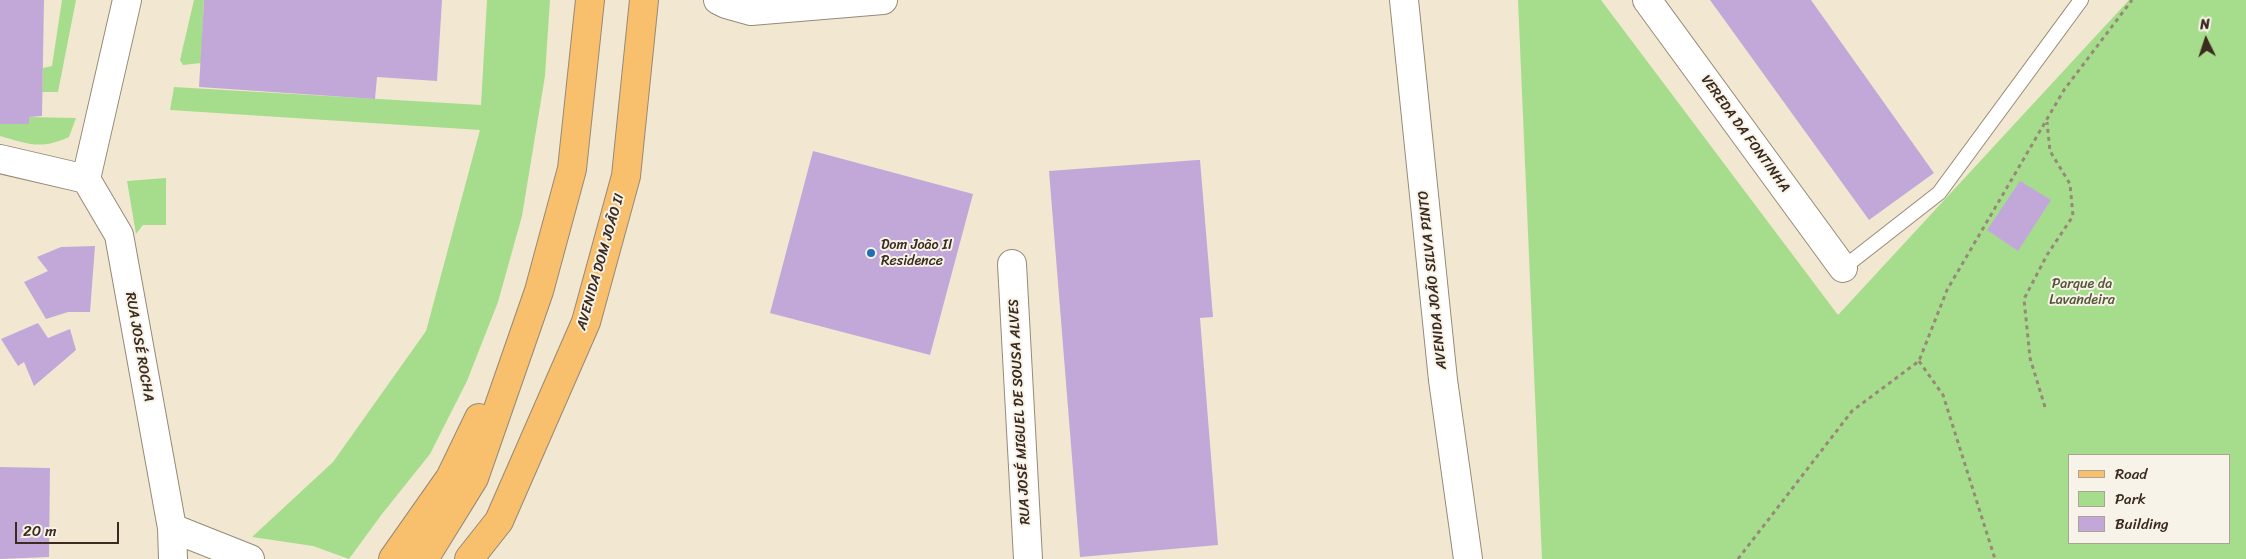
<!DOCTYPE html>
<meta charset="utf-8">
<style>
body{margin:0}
#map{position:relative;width:2246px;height:559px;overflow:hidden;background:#f2e8d1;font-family:Sriracha,sans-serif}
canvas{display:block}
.legend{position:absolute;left:2068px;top:454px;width:162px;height:90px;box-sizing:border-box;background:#f7f3e8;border:1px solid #aca397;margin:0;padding:6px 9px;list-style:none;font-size:15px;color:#3b2a1e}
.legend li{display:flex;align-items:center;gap:10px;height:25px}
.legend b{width:25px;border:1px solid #aca397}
.north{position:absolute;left:2181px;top:15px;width:50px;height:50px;-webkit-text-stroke:4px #f7f3e8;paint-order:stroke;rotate:356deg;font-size:14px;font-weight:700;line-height:20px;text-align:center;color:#3b2a1e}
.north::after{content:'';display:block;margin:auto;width:18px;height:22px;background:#3b2a1e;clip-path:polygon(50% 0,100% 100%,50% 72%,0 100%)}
.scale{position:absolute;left:15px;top:522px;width:104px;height:22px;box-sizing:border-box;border:2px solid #3b2a1e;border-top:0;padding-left:6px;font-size:15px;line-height:18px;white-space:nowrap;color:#3b2a1e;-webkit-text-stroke:4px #f7f3e8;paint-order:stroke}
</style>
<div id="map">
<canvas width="2246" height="559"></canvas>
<ul class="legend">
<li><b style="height:6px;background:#f8bf6c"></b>Road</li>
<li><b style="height:14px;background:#a6dd8d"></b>Park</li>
<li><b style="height:14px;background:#c2a8d9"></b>Building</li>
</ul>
<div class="north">N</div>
<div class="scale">20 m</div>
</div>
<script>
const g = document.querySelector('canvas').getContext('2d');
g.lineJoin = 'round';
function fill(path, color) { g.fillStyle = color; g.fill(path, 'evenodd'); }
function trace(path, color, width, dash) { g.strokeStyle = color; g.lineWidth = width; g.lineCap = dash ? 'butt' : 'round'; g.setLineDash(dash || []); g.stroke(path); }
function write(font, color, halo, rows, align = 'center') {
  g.font = font + ' Sriracha,sans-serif'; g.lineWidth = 4; g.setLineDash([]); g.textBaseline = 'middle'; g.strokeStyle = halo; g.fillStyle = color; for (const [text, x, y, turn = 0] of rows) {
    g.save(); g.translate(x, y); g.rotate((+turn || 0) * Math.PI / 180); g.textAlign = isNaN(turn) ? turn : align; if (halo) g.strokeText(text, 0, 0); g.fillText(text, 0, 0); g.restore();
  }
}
const green = new Path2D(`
 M62,0H76L58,92H42L43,68L52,66Z
 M194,0H204L201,63L183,65L180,60Z
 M487,0H550L545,76L522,216L498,302L467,381L430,454L382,514L349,559L313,546L252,537L333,462L426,331L480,130L170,110L174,87L481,105Z
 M1518,0H1601L1838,315L2129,0H2246V559H1542ZM2070,455H2230V543H2070Z
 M29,117L76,118L69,137C41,150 28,144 0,136V124Z
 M166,178V225H143L136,234L127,181Z`);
const building = new Path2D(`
 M0,0H44L42,116L29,117V124H0Z
 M204,0H442L437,81L377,77L375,99L199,87Z
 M1710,0H1811L1934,173L1869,220Z
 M813,151L973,194L930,355L770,313Z
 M1197,160H1200L1213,317L1200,318L1218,545L1080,557L1049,171Z
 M2020,181L2051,200L2018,251L1987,230Z
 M95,246L90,312H68L46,319L24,282L48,271L37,257L61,247Z
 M38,323L48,338L70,329L76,350L34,386L24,362L18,366L1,339Z
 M0,467L50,468L49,557L0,559Z`);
const path = new Path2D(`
 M1919,361L1943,395L1995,559
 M2045,407L2030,358L2024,299L2047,255L2073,216L2070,184L2050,151L2047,122
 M1738,559L1852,411L1919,361L1947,290L2064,90L2132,0`);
const lane = new Path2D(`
 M1843,268L1939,193L2081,0`);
const street = new Path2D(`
 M718,0L726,4L751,11L883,0
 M1404,0L1443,380L1468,559
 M1647,0L1843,268
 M0,159L86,179L119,235L172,528L250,559
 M86,179L127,0
 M1012,264L1028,559
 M172,528L173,559`);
const primary = new Path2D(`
 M393,559L450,478L479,418
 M424,559L474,478L539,291L572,169L590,0
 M469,559L499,521L586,322L626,176L644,0`);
const markers = [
 [871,253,5,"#1f6fb2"]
];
const streetNames = [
 ["VEREDA DA FONTINHA",1745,134,54],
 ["AVENIDA DOM JOÃO II",601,262,-74],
 ["AVENIDA JOÃO SILVA PINTO",1433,280,-96],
 ["RUA JOSÉ ROCHA",139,347,80],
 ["RUA JOSÉ MIGUEL DE SOUSA ALVES",1020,412,-93]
];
const poiNames = [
 ["Dom João II",881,245],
 ["Residence",881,261]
];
const parkNames = [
 ["Parque da",2082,284],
 ["Lavandeira",2082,300]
];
fill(green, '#a6dd8d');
fill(building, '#c2a8d9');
trace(lane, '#968978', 16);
trace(street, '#968978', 30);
trace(primary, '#968978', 30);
trace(path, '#968978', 3, [4, 4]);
trace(lane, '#fff', 14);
trace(street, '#fff', 28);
trace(primary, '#f8bf6c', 28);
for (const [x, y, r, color] of markers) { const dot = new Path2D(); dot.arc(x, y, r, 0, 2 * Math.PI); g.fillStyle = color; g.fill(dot); trace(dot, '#f7f3e8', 2); }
write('14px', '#3b2a1e', '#f7f3e8', streetNames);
write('14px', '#3b2a1e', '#f7f3e8', poiNames, 'left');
write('14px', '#56573a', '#f7f3e8', parkNames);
</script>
